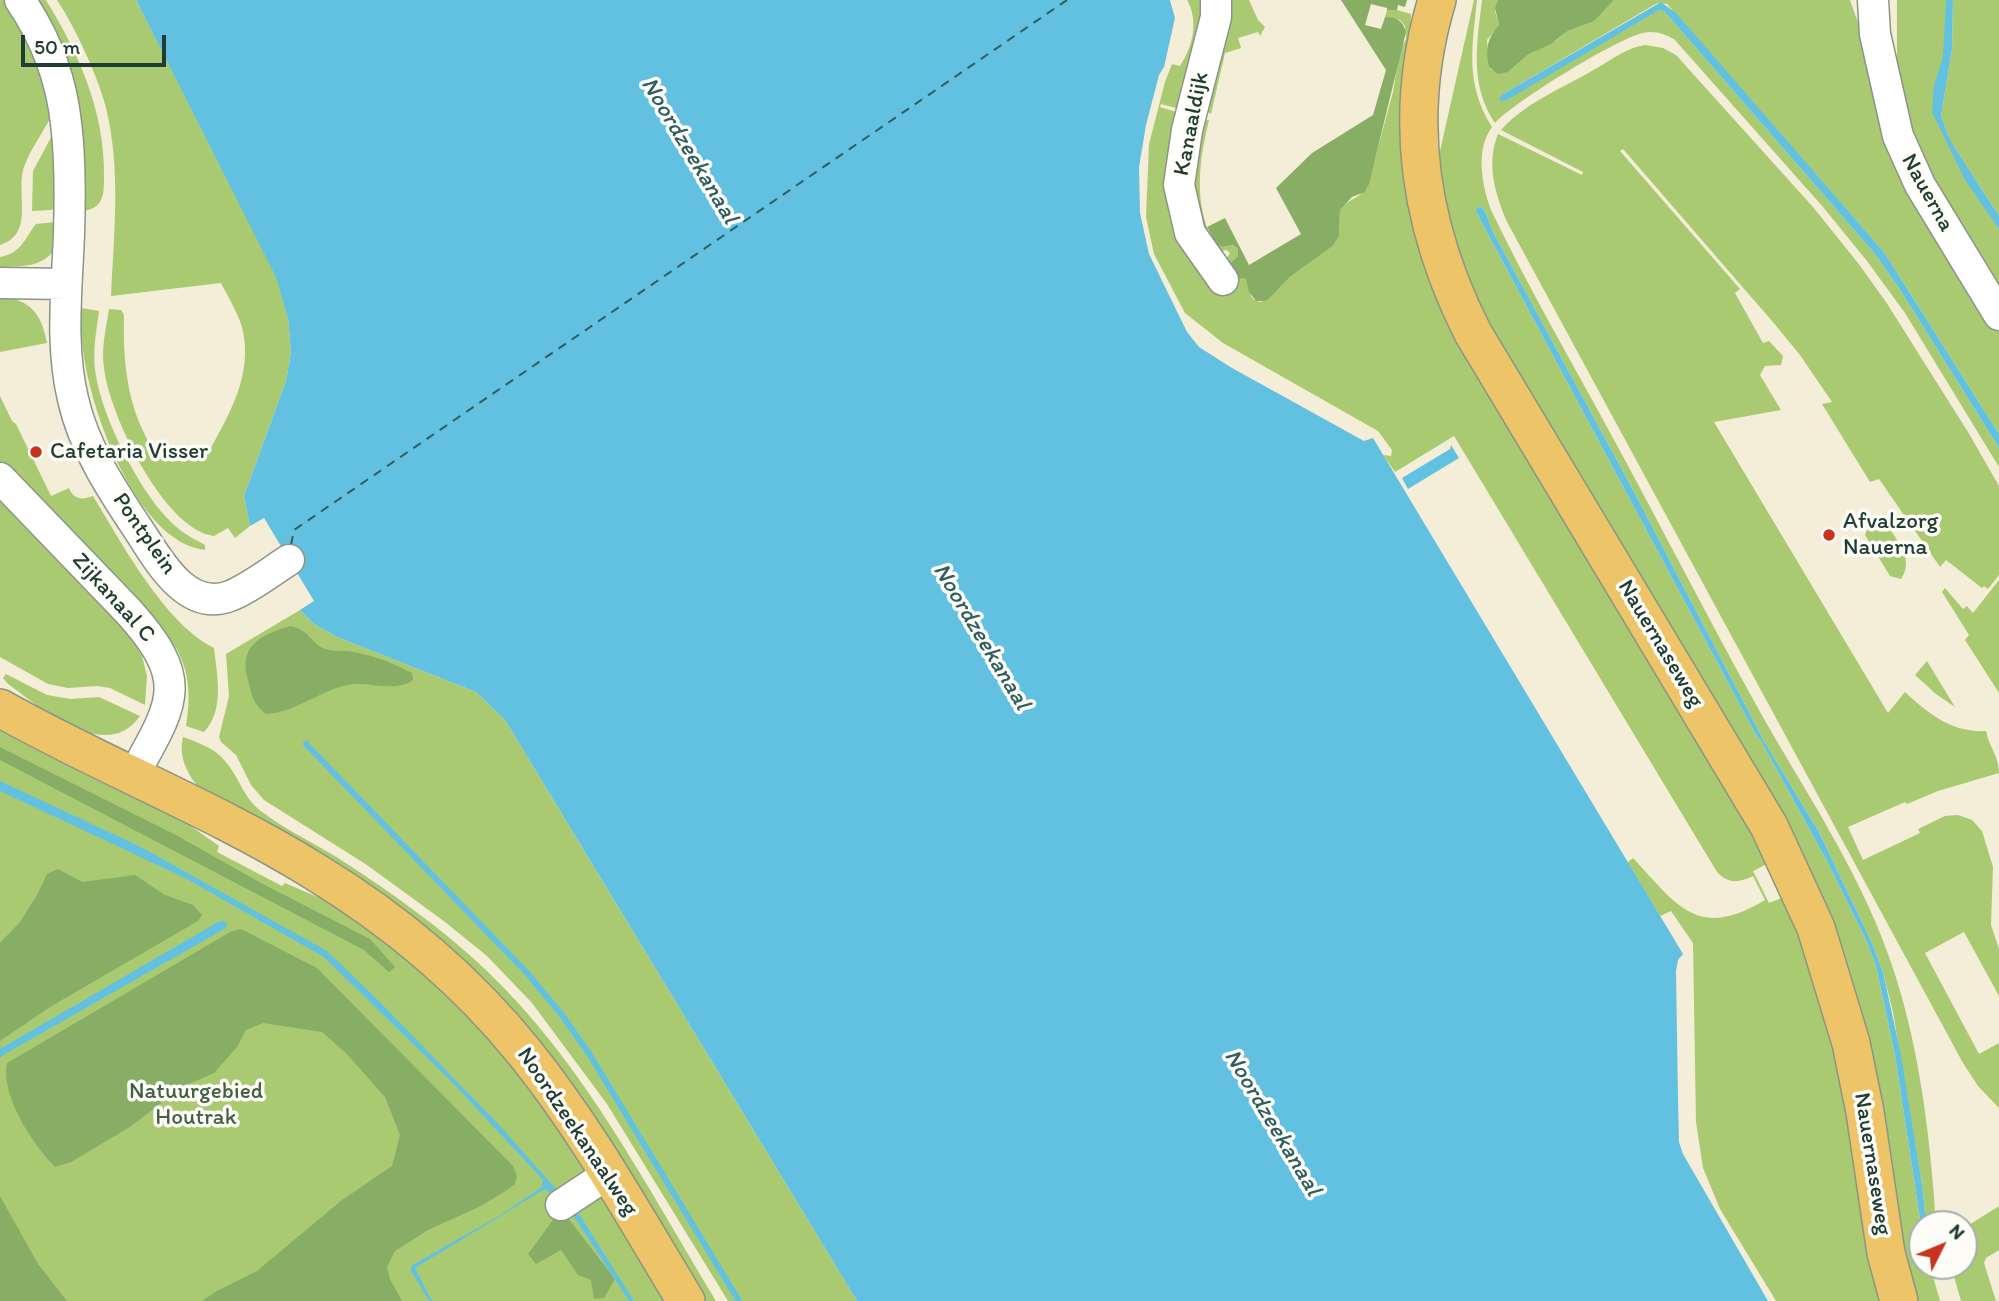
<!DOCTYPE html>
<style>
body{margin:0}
#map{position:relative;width:1999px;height:1301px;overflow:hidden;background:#f4edd8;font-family:Itim,sans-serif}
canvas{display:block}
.north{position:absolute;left:1908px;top:1210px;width:70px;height:70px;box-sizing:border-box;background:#fdfcf7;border:2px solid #a4b0a9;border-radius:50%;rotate:47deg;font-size:19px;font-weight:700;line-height:28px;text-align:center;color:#1f3d34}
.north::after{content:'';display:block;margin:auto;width:24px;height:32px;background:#c8321e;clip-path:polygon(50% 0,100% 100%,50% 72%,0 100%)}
.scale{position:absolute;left:21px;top:35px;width:145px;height:32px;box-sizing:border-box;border:4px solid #1f3d34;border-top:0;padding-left:9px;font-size:21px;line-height:24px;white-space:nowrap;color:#1f3d34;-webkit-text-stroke:5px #fdfcf7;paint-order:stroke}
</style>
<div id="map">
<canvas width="1999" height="1301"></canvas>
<div class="north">N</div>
<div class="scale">50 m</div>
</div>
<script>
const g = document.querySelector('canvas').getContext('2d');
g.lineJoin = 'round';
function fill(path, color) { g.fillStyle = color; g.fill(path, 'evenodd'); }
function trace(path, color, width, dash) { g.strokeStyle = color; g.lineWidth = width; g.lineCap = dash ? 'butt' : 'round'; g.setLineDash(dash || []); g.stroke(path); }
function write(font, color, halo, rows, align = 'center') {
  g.font = font + ' Itim,sans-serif'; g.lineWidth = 7; g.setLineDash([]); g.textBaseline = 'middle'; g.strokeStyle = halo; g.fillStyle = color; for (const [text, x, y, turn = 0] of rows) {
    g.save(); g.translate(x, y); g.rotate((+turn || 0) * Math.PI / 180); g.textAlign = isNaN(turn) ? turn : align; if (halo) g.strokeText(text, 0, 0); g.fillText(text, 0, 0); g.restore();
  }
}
const green = new Path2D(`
 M0,0H6L27,28L53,113C44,131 31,148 24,167C15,193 36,234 0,245Z
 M31,0H46C79,54 105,112 104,176C104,194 104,209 82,211Z
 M57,0H136L277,277L288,318L291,353L286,381L244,496L250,526L235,538L228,528L214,536C164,530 109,414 104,368C101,348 106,329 109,309L121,310L124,315C123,357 126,397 145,435C149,443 152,453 160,457C173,465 193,459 207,455C229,415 254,374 242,327C237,311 228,297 221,283L111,296C114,235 121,168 106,108C98,76 75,27 57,0Z
 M1187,0H1211V10L1187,111L1161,104L1160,107L1186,115C1182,132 1176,150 1175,167C1171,212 1193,252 1221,285L1228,280L1221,267L1230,253L1226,250L1215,253L1207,251C1178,204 1183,176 1195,125L1201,121L1209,120C1199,162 1193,203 1214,243L1223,247L1233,245L1238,249V256L1226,267L1233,276L1246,279C1251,288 1247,299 1260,302L1269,299L1290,277L1333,246L1339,236L1340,210C1348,199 1360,198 1367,188L1393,92L1400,50L1406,39L1405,26L1400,20L1385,17L1387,10H1397L1411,14L1407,117L1411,185L1419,225L1435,276L1472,356L1758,831L1773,861L1753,871L1769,903L1789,895C1811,948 1832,1002 1843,1058C1851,1095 1855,1132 1860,1170C1866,1213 1877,1258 1887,1301H1776L1720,1209L1703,1168L1696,1122L1693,943L1671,911L1660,916L1628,863L1629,861L1633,858C1677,905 1697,941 1765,900L1753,876C1739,883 1728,884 1717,872L1454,436L1395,472L1383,455L1391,456L1392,450L1378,431L1223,343L1185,313L1154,254L1146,217L1149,144L1165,82L1172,64L1180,66C1193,46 1199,21 1187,0Z
 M1220,0H1249L1258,20L1265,27L1260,36L1258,32L1238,38L1241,48L1225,53L1211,114L1202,107Z
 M1474,0H1477C1472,48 1465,84 1492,127C1475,150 1482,185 1491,210C1528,287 1572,362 1613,438C1662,528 1709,620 1759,710C1804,790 1857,867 1888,954C1919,1039 1930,1134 1936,1224H1926L1923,1191L1893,1012L1883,972L1872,943L1819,832L1764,741L1632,488L1492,230L1485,211L1480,206L1475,210L1755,733L1761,741L1828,863L1866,940L1876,966L1895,1055L1922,1232V1266H1930L1940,1301H1911L1860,1026L1494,341L1442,216L1440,151Z
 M1482,0H1498L1495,11L1499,25L1487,40L1489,67L1492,70L1508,72L1529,54L1557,40L1568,31L1593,21L1614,0H1850L1927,216L1999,332V434L1884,252L1667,4L1658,3L1654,5L1503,94L1502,101L1659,10L1664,11L1875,254L1899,288L1999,448V467L1905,313L1867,261L1823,207L1674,39C1665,34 1654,30 1643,33C1616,39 1514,102 1495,123C1469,85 1477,43 1482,0Z
 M1897,0H1950L1938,118L1999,229V298L1918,160L1897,78Z
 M1953,0H1999V216L1950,140L1941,116L1952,49Z
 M1645,45L1663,48L1676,55L1813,207L1858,263L1886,302L1968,432L1999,486V575L1988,589L1984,586L1982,588L1946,560L1940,567L1879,479L1870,482L1822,404L1832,402L1800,355L1772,321L1623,149L1620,151L1740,289L1735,293L1763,343L1769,341L1783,356L1781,365L1765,366L1760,375L1781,410L1714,422L1888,713L1905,692C1929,714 1952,733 1986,731C1989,747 1999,756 1999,773L1938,791L1907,804L1905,802L1848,827L1863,860L1920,833L1918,829L1945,816L1958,815L1972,820L1982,831L1993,867L1991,925L1999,949V996L1964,932L1925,953L1979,1054L1999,1043V1108L1978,1086L1963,1063L1506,220C1495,192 1486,164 1498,134L1582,175L1583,172L1501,130C1526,102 1565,87 1597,68C1613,59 1626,48 1645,45Z
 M56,128V208L51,210L32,211L33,171Z
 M55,222L56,248C42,268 23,266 0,267V257C22,253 24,239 36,224Z
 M0,296C32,301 41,313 47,343L0,352Z
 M81,308L99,311C96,333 92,354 96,376C103,419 139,490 169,520C179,531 192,538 205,545V550C135,542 86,401 82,340C81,330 79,317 81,308Z
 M0,396L12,421L16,424L51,496L69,488C74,500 82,500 93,496C121,542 165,624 214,648C217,675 225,710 204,732L186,726C191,696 190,668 172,642L0,462Z
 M0,494L98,596L131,638L142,656L147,676L145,705L110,688L97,686L68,688L48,684L0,657Z
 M1882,519C1894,536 1916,558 1901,579L1890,576L1865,535L1870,523Z
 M1999,580V693L1965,640L1969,635L1942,592L1945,588L1963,609L1967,606L1973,613Z
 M300,610L314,624L337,637L476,692L505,720L857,1301H728L607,1104L532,1003L487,956L445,922L367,865L264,800L251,785L236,755L221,742L219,737L229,696L226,654Z
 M1927,661L1955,707L1936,694L1915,675Z
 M6,674L47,695L71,699L99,697L140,716C106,765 39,707 7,683L3,678Z
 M0,726L178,817L219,846L217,852L282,886L285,883L355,913L482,1021L602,1190L673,1301H0Z
 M183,737C195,741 216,749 224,760C241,778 242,799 265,814C288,831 314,843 338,858C389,891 442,928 486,970C583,1062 647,1187 716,1301H699L552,1069L201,790C188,776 178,757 183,737Z
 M1999,1206V1250L1986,1258L1984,1263L1996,1301H1961L1951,1266H1964V1228Z`);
const forest = new Path2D(`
 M1341,0H1407L1405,7L1398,5L1397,10H1387V8L1371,4L1365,25L1381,29L1385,17C1397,17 1403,21 1406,32L1369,184L1365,192L1352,197L1340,210L1339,236L1333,246L1290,277L1269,299L1265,301H1256L1249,292L1246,279L1233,277L1226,267L1238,256V249L1233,245L1223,247L1217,245L1207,227L1225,218L1249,265L1301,234L1276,188L1312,153L1373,115L1386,70Z
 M1498,0H1614L1594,21L1568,31L1551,44L1529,54L1508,72L1498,74L1489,67C1485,50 1487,38 1499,25L1495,8Z
 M290,626C311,630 311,645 326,649C335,652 345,650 354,652C375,656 393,663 412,673L413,680C397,692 373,683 354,684C324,687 296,713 266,714C253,703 252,696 248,680C238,646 260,635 290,626Z
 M0,747L176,835L261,883L370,939L395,967L389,972L364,950L0,760Z
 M58,869L82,882L135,875L165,895L193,905L202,915L198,921L50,1007L0,1041V943L20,922L37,895L47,874Z
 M241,929L317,968L513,1166L517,1176L515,1184L507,1190L481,1206L428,1230L395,1251L387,1267L390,1279L402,1301H202L217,1291L257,1271L342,1200L392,1166L400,1135L385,1097L346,1053L322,1032L263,1023L246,1030L237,1047L214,1073L182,1087L130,1127L71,1162L55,1167C33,1145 0,1095 7,1063L232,931Z
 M0,1196L38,1264L67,1301H0Z
 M561,1209L615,1279L604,1298L594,1299L591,1280L578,1275L561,1250L536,1264L528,1254Z`);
const water = new Path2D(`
 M136,0H1170L1175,18L1164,67L1159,75L1146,125L1139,167L1140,213L1149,254L1187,332L1199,347L1232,368L1364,441L1373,438L1683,954L1678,960L1676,971L1678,1099L1679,1142L1683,1154L1768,1301H857L505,720L476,692L337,637L314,624L300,610L314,601L264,518L250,526L244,496L286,381L291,353L288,318L276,277Z
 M1946,0H1953L1952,49L1941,116L1950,140L1999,216V229L1965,180L1932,112L1934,85L1943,57Z
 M1661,2L1676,13L1884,252L1999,434V448L1899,288L1875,254L1664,11L1659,10L1507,100L1502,101L1499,99L1503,94Z
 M1480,206L1485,211L1492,230L1632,488L1764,741L1819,832L1872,943L1883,972L1901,1055L1923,1191L1926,1224H1922V1232L1895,1055L1876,966L1866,940L1828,863L1761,741L1755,733L1475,210Z
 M1451,445L1459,458L1408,489L1402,478L1450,449Z
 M0,781L141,847L327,951L379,1001L501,1127L557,1190L552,1194L545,1189L415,1268L432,1301H429L411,1271V1266L502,1214L542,1187L543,1180L450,1080L324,957L185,878L0,791Z
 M224,921L227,924L226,928L0,1057V1049L218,922Z
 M576,1209L634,1301H629L571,1212Z`);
const stream = new Path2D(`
 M306,744L528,974L562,1015L590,1055L739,1301`);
const ferry = new Path2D(`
 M291,545L294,530L1067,0`);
const minor = new Path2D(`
 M20,0C46,38 61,77 66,123C70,155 70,202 69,234C67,289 60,345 73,399C84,449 114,493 142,535C161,565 189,612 230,596C250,588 270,572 289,560
 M1216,0V17L1187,130L1179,185L1190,233L1223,280
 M1873,0L1875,34L1898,136L1920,185L1999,315
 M0,283L66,284
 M0,478L128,611C191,681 174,702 133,776
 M561,1205L608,1174`);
const major = new Path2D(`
 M1437,0C1402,116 1419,227 1473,333L1769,826L1816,928L1851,1043L1865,1112L1886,1253L1899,1301
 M0,708C103,766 214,809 314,871C393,919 467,981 525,1053C587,1130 635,1217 686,1301`);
const markers = [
 [36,452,7,"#c8321e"],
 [1829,535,7,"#c8321e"]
];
const streetNames = [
 ["Kanaaldijk",1192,124,-79],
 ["Nauerna",1927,193,61],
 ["Pontplein",144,534,55],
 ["Zijkanaal C",113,598,48],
 ["Nauernaseweg",1660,644,59],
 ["Noordzeekanaalweg",577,1132,56],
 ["Nauernaseweg",1872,1164,81]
];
const poiNames = [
 ["Cafetaria Visser",50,452],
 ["Afvalzorg",1843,522],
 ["Nauerna",1843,548]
];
const parkNames = [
 ["Natuurgebied",196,1092],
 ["Houtrak",196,1118]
];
const waterNames = [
 ["Noordzeekanaal",689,151,59],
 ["Noordzeekanaal",981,637,59],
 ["Noordzeekanaal",1272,1123,59]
];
fill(green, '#aaca72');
fill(forest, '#87ae64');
fill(water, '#62c1e0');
trace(stream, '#62c1e0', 6);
trace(ferry, '#305e5f', 2, [9, 7]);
trace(minor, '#8a9586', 33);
trace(major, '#8a9586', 40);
trace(minor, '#fff', 30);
trace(major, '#eec469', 37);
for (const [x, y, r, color] of markers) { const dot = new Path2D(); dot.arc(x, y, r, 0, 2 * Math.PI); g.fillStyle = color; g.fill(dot); trace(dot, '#fdfcf7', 2.5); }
write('23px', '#1f3d34', '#fdfcf7', streetNames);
write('23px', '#1f3d34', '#fdfcf7', poiNames, 'left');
write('23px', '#426044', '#fdfcf7', parkNames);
write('italic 24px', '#305e5f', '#fdfcf7', waterNames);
</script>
